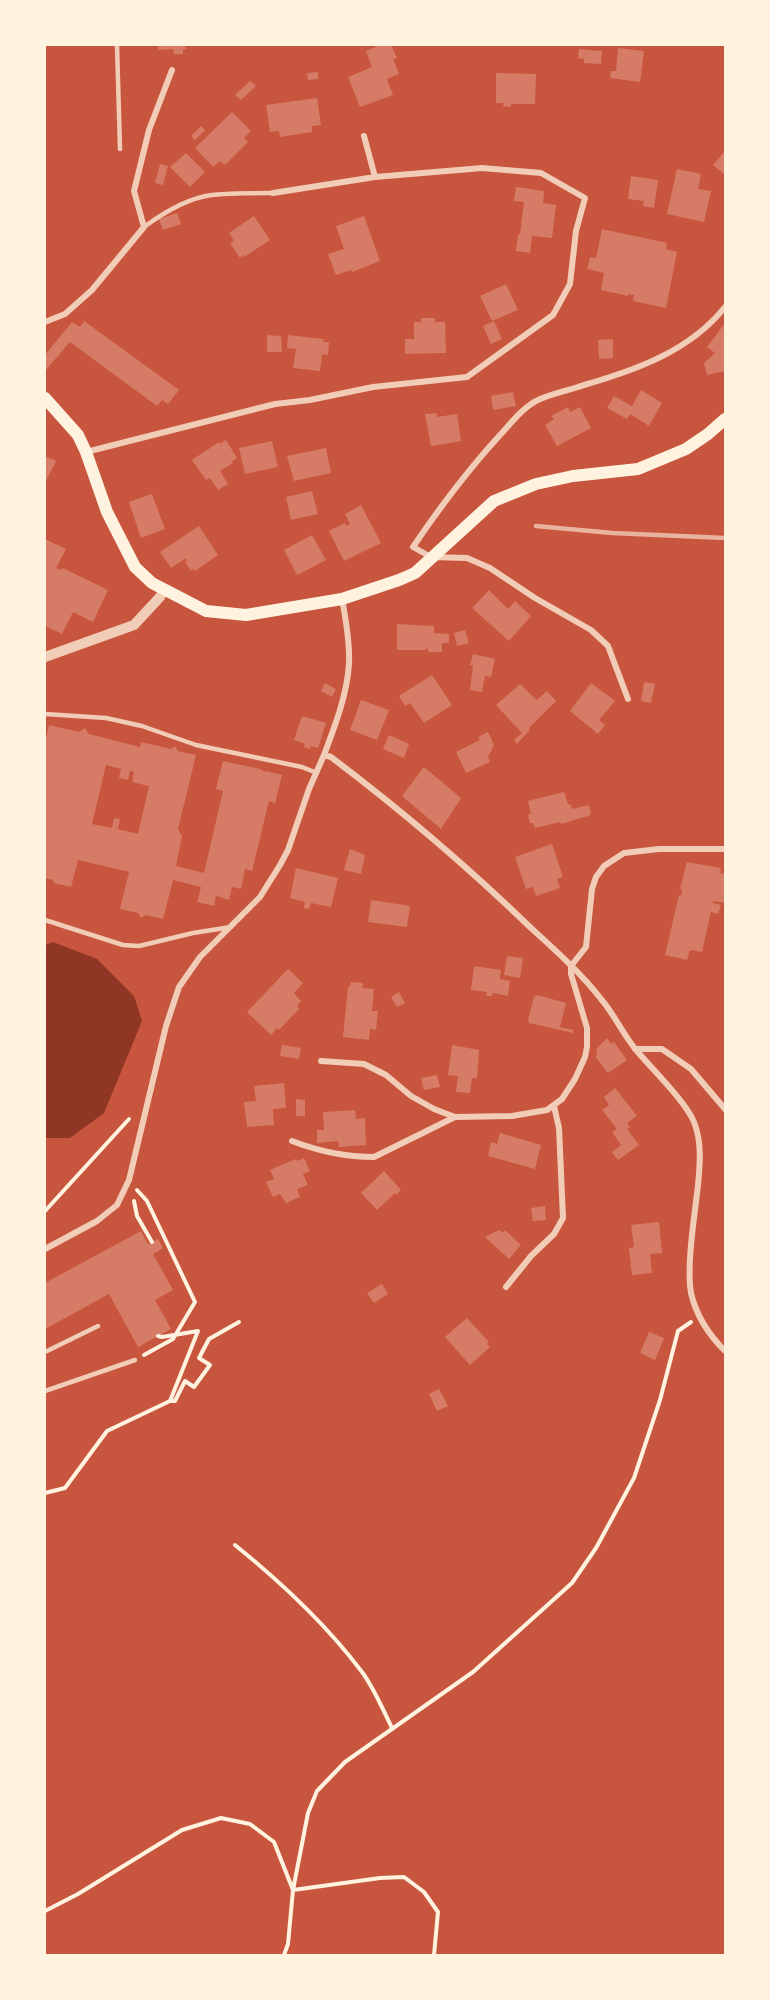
<!DOCTYPE html>
<style>
body{margin:0}
#map{position:relative;width:770px;height:2000px;overflow:hidden;background:#c8553d;font-family:Cabin,sans-serif}
canvas{display:block}
.frame{position:absolute;inset:0;border:46px solid #fff3e0;pointer-events:none}
</style>
<div id="map">
<canvas width="770" height="2000"></canvas>
<div class="frame"></div>
</div>
<script>
const g = document.querySelector('canvas').getContext('2d');
g.lineJoin = 'round';
function fill(path, color) { g.fillStyle = color; g.fill(path, 'evenodd'); }
function trace(path, color, width, dash) { g.strokeStyle = color; g.lineWidth = width; g.lineCap = dash ? 'butt' : 'round'; g.setLineDash(dash || []); g.stroke(path); }
const water = new Path2D(`
 M53,942L97,959L134,996L142,1021L104,1113L70,1138H45V945Z`);
const building = new Path2D(`
 M158,45H185L186,49H183V54H174L173,49L158,50Z
 M380,45H391L397,58L393,59L399,74L387,79L393,95L360,107L348,77L372,67L366,51Z
 M618,48L644,51L640,82L610,78L611,71H616Z
 M579,49L602,51L601,64L584,63V59L578,58Z
 M318,72V79L308,80L307,73Z
 M496,73L536,74L535,104H511V107L503,106L504,103H496Z
 M250,81L256,86L241,100L235,95Z
 M317,98L321,125L312,126V132L280,137L279,131L270,132L266,105Z
 M232,112L251,131L244,138L248,142L225,165L220,161L213,167L195,148Z
 M201,126L205,130L195,140L191,136Z
 M725,151V175L713,165Z
 M186,153L205,172L190,187L170,167Z
 M160,164L168,166L163,185L155,183Z
 M677,169L701,174L698,189L711,191L704,222L667,214Z
 M631,176L658,180L654,208L643,206L644,201L628,199Z
 M516,187L544,191L543,203L556,205L552,238L532,236L530,253L516,251L518,234H520L524,202L514,201Z
 M177,213L181,224L163,230L159,219Z
 M254,216L270,240L244,257L243,255L240,258L230,243L234,241L229,233Z
 M364,216L380,261L352,272L351,270L336,275L328,254L344,249L336,226Z
 M602,229L667,243L666,249L677,252L666,308L633,301L634,295L628,294V296L601,290L604,273L587,269L590,257L596,258Z
 M506,284L518,310L492,321L480,296Z
 M421,318H435V322H445L446,353L405,354V339H414V322H421Z
 M84,321L179,390L168,404L162,400L157,406L70,342L45,371V355L72,322L80,327Z
 M494,321L502,339L491,344L483,326Z
 M725,323V371L707,375L704,363L715,353L707,347Z
 M267,335L281,336L282,352H267Z
 M288,335L324,339L323,342H329L328,355L322,354L320,371L293,368L296,349L287,348Z
 M613,339V358L599,359L598,340Z
 M641,390L662,403L649,426L630,414L627,419L607,408L614,396L632,406Z
 M513,392L516,406L493,410L491,396Z
 M568,407L570,412L580,407L591,428L557,446L545,425L554,419L551,416Z
 M437,413V417L457,414L461,441L431,446L425,414Z
 M226,440L237,458L231,462L233,463L220,471L228,484L218,490L210,478L206,480L192,460L219,442L220,444Z
 M272,441L278,467L245,474L239,448Z
 M326,448L331,473L294,481L287,456Z
 M45,456L56,461L45,483Z
 M312,491L318,514L291,520L286,497Z
 M152,494L165,529L141,538L129,502Z
 M361,505L381,543L344,561L329,531L345,523L346,526L350,524L345,514Z
 M199,526L218,555L195,571L193,569L191,571L185,562L187,561L186,558L171,568L160,552Z
 M312,535L326,560L297,575L284,550Z
 M45,539L66,549L56,568L61,570L63,568L108,590L93,622L73,612L62,634L45,626Z
 M489,590L508,609L515,601L531,616L509,641L472,608Z
 M397,624L434,626V633L449,634V643H442V652H428V648L425,650H397Z
 M465,630L469,643L457,646L454,633Z
 M473,654L495,659L491,677L485,676L482,692L470,690L473,665H470Z
 M432,675L452,705L424,723L410,703L405,706L399,696Z
 M644,682L655,684L651,703L641,701Z
 M325,683L336,689L332,697L321,691Z
 M591,683L615,701L599,720L605,725L598,734L570,711Z
 M520,684L537,700L547,691L556,701L529,728L530,730L517,744L514,740L522,733L496,705Z
 M361,700L389,710L377,740L350,730Z
 M302,716L326,723L318,748L311,746L310,749L304,747L305,744L294,740Z
 M49,725L79,732L85,728L89,734L140,747L141,742L171,749L175,746L178,751L196,755L178,829L182,836L176,866L204,873L223,791L216,789L223,761L260,769L265,772L266,771L282,775L275,803L269,801L252,871L245,869L241,889L232,887L229,900L216,896L214,906L197,902L201,887L173,880L163,919L146,915L141,918L138,913L120,909L129,872L78,860L71,887L54,883L53,880L45,878V743ZM106,765L121,769L119,778L128,780L130,771L134,772L132,782L149,786L138,834L118,829L120,819L114,818L112,828L92,824Z
 M488,732L494,745L488,757L490,762L466,773L456,752L480,740L478,737Z
 M389,735L409,744L404,758L383,749Z
 M424,767L461,798L441,829L402,796Z
 M564,792L568,804L571,805L572,809L589,805L591,815L561,824L560,822L535,828L533,823H530L528,814H531L528,801Z
 M552,844L563,877L557,879L560,888L536,896L533,887L526,889L515,857Z
 M350,849L365,855L361,874L344,870Z
 M687,862L721,868L720,873L725,874V903L713,901V903L721,905L718,914L711,912L702,952L690,950L687,960L665,955L679,895L681,896L682,889H680Z
 M296,868L338,878L331,907L311,903L309,909L304,908L305,902L290,898Z
 M371,900L410,906L407,927L368,922Z
 M507,956L523,958L520,978L504,975Z
 M474,966L501,970L500,979L510,981L508,996L493,993L492,996H486L487,992L471,990Z
 M288,969L303,983L294,993L301,1001L297,1006L299,1009L279,1030L277,1028L271,1035L247,1012Z
 M351,982L363,983L362,988L374,989L372,1011H378L376,1030L370,1029L369,1040L343,1037L348,987H350Z
 M399,992L405,1003L397,1007L391,997Z
 M537,995L566,1003L560,1027L573,1030V1033L529,1023L528,1020L534,997Z
 M607,1038L611,1044L614,1042L627,1060L608,1073L595,1056L597,1055L596,1049Z
 M282,1045L301,1048L299,1059L280,1056Z
 M452,1045L479,1050L477,1078H472L470,1093L456,1092L458,1076L448,1075Z
 M437,1075L440,1087L424,1090L421,1078Z
 M284,1083L286,1108L273,1109L274,1125L247,1127L244,1102L256,1101L254,1086Z
 M615,1088L637,1116L627,1123L630,1127L627,1129L639,1145L618,1160L612,1152L621,1145L612,1132L617,1129L602,1110L609,1105L604,1097Z
 M296,1099L305,1100V1116H296Z
 M355,1110L356,1119L365,1118L366,1145L339,1147L338,1141L317,1143V1130H324L323,1112Z
 M500,1133L541,1145L535,1169L488,1156L491,1142L497,1144Z
 M304,1158L310,1171L303,1174L308,1185L297,1189L300,1197L286,1203L280,1194L273,1197L266,1182L274,1179L270,1170L296,1159L297,1161Z
 M384,1171L401,1190L396,1195L395,1193L377,1210L361,1193Z
 M545,1206L546,1220L533,1221L531,1208Z
 M659,1222L662,1253L650,1254L652,1273L632,1275L629,1248L634,1247L631,1225Z
 M499,1230L503,1233L505,1230L521,1245L509,1259L485,1237Z
 M141,1231L148,1244L158,1239L163,1248L153,1254L173,1290L155,1300L171,1329L138,1347L109,1294L45,1329V1283Z
 M382,1284L388,1294L374,1303L367,1293Z
 M467,1318L489,1342L487,1344L490,1347L470,1365L445,1337Z
 M649,1332L664,1338L655,1360L640,1353Z
 M439,1389L448,1406L437,1411L429,1394Z`);
const path = new Path2D(`
 M137,1190L147,1201L195,1302L173,1339L144,1355
 M134,1201L137,1216L152,1242
 M45,1211L129,1119
 M170,1401H175L185,1381L194,1387L210,1365L199,1358L209,1339L239,1322
 M45,1493L65,1488L107,1431L170,1401L198,1331L162,1337L158,1336
 M235,1545C282,1583 326,1624 362,1672C374,1688 383,1710 392,1728
 M45,1911L78,1894L182,1830L221,1818L250,1824L274,1842L293,1890L380,1878L404,1877L424,1892L438,1912L434,1955
 M284,1955L288,1944L293,1890L308,1813L317,1791L345,1762L473,1672L572,1583L596,1548L634,1478L660,1400L678,1331L691,1322`);
const service = new Path2D(`
 M117,45L120,149
 M144,227C163,213 188,198 212,195C232,193 253,193 273,193
 M45,714L106,718L142,726L196,745L302,767L317,773
 M45,920L123,945L139,946L193,933L231,927
 M45,1352L98,1326
 M45,1391L135,1360`);
const minor = new Path2D(`
 M273,193L375,177
 M45,322L65,314L92,290L144,227L134,191L149,130L172,70
 M86,452L275,404L310,400L373,387L467,377L553,315L570,284L576,231L585,198L541,173L482,168L375,177L364,136
 M342,599C346,620 350,643 349,664C347,695 335,726 324,755L331,757C401,810 468,867 531,928C555,950 581,973 601,999C615,1015 623,1035 637,1051C652,1069 686,1102 694,1122C702,1142 700,1164 698,1185C695,1214 686,1266 691,1293C696,1315 709,1335 725,1351
 M628,699L608,646L591,630L535,598L490,568L467,558L431,557L413,547C440,507 468,470 500,435C512,422 524,406 540,399C554,393 570,390 584,385C636,370 690,351 725,307
 M635,1049H662L691,1069L725,1109
 M321,1061L364,1064L386,1075L411,1096L434,1109L455,1117
 M292,1141C318,1151 346,1157 374,1157L455,1117L512,1116L547,1110L562,1099L575,1079L585,1057L587,1047V1028L571,974V966L586,947L592,889L596,877L604,866L624,853L659,849H725
 M45,1249L97,1221L117,1205L129,1180L166,1026L179,987L200,957L260,897L280,865L288,850L309,789L324,755
 M506,1287L531,1256L554,1234L563,1218L559,1128L554,1106`);
const tertiary = new Path2D(`
 M45,657L134,625L160,597L164,590`);
const secondary = new Path2D(`
 M45,398L78,435L86,452L107,512L135,567L152,583L206,611L246,615L342,599L399,580L415,573L494,501L536,484L573,476L638,469L686,449L708,434L725,419`);
const rail = new Path2D(`
 M536,526L612,533L725,538`);
fill(water, '#8f3625');
fill(building, '#d67c66');
trace(path, '#fff3e0', 4);
trace(service, '#f1ccb7', 4.5);
trace(minor, '#f1ccb7', 6);
trace(tertiary, '#f1ccb7', 10);
trace(secondary, '#fff3e0', 12);
trace(rail, '#e9b49f', 4.5);
</script>
